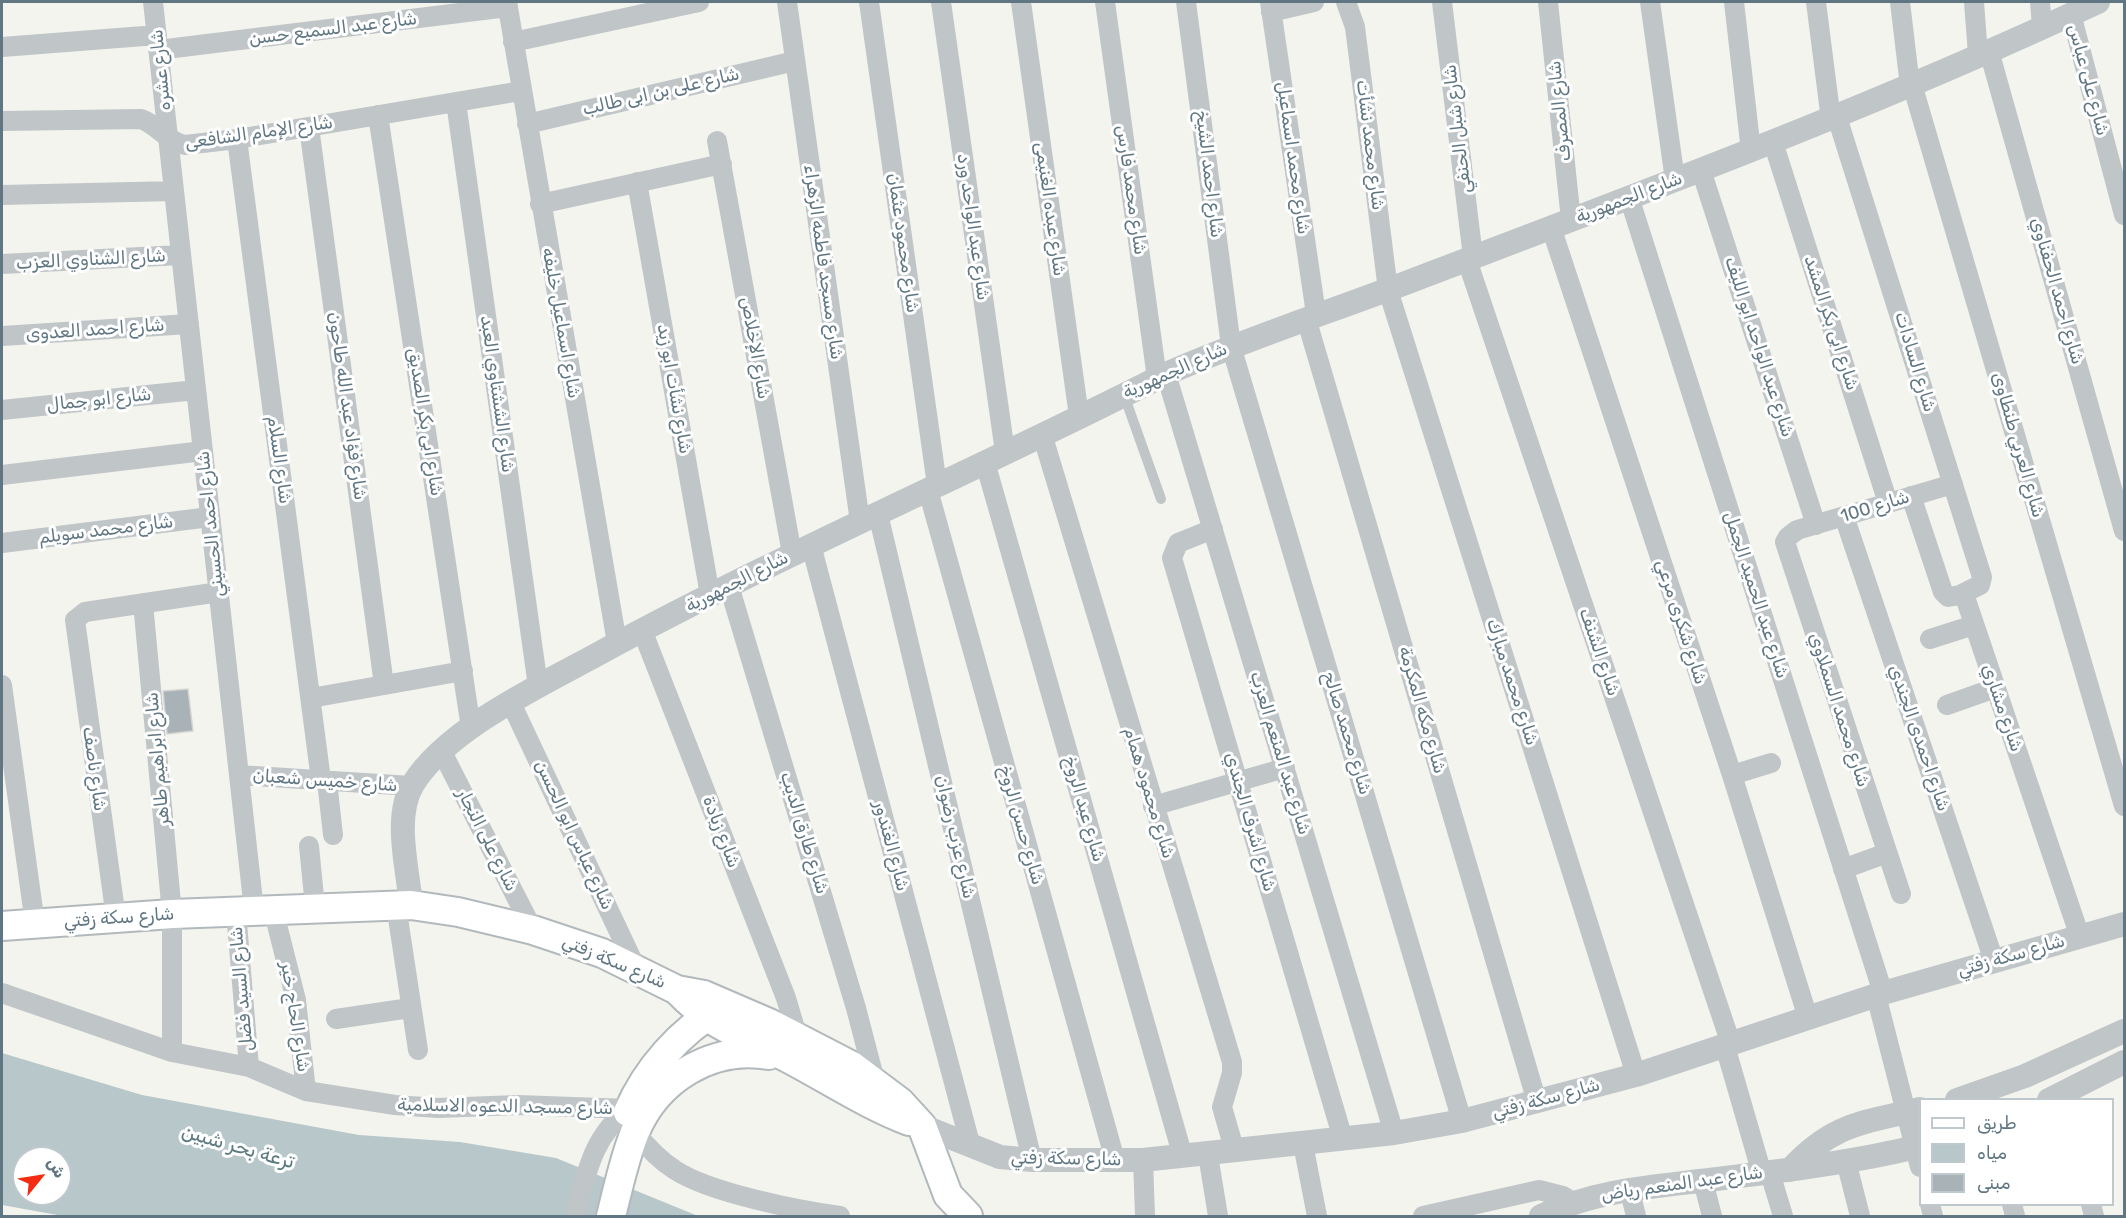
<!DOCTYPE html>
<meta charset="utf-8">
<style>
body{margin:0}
#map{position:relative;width:2126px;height:1218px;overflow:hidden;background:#f4f4ef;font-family:Rubik,Cairo,sans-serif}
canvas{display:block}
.frame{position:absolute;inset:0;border:3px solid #607783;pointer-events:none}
.legend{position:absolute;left:1919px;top:1098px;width:195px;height:108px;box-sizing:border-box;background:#fff;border:2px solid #bfc9cd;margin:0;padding:8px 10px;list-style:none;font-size:18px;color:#607783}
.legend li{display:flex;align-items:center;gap:12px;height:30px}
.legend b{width:30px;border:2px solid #bfc9cd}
.north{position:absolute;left:12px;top:1146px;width:60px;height:60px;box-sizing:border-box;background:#fff;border:2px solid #bfc9cd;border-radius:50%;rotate:60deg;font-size:16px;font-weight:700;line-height:24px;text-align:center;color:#607783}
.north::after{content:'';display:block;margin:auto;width:21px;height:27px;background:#f22d11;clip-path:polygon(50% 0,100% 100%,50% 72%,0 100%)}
</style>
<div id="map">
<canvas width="2126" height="1218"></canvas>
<div class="frame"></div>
<ul class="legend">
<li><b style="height:8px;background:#fff"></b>طريق</li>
<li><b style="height:16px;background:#b7c7ca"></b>مياه</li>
<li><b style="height:16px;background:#a9b3b7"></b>مبنى</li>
</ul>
<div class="north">ش</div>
</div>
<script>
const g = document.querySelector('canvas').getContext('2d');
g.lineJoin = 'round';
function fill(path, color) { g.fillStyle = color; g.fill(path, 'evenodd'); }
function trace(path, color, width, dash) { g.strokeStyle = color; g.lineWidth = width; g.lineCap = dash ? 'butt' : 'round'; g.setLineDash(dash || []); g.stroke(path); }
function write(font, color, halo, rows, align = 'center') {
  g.font = font + ' Rubik,Cairo,sans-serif'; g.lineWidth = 6; g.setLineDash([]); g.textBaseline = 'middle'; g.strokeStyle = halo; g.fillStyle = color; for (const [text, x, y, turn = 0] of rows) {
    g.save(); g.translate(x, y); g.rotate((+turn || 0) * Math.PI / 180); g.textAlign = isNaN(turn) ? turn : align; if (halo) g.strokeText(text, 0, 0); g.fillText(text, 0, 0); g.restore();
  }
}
const water = new Path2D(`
 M2,1053L142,1095L359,1135L460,1142L556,1158L698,1216H63L2,1205ZM24,1158H60V1194H24Z`);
const building = new Path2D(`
 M188,689L193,731L167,734L163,691Z`);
const service = new Path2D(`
 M1124,395L1161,499`);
const minor = new Path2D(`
 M153,2L254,910
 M507,2L617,643
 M787,2L860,522
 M869,2L937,485
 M941,2L1005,452
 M1021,2L1079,416
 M1105,2L1157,378
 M1186,2L1231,346L1462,1121
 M1270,2L1316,314
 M1346,2L1355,27L1388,290L1636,1075
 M1442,2L1473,257
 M1548,2L1571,220
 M1650,2L1675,180
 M1734,2L1751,151
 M1816,2L1831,120
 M1900,2L1910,86
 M1974,2L1978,55
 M2040,2L2042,27
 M1271,12L1314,2
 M2071,14L2124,215
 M513,42L699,2
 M2,47L157,35
 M158,50L508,7
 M1989,51L2124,531
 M1912,84L2124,806
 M456,102L538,686
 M378,115L471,728
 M1837,117L1982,577L1980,585L1960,595
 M2,121L141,119C158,125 167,142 185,145L237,139L521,91
 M527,124L795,61
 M309,127L384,685
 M237,139L321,780
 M717,141L792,554
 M1773,142L1888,503
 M1701,170L1816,525
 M637,182L710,595
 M2,195L174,191
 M1629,197L1883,993
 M540,204L722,164
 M1551,227L1732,775L1808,1018
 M1467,260L1731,1044
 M2,264L181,255
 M1306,318L1537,1102
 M2,336L189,324
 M1166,374L1394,1133
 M2,410L196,390
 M1042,434L1232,1062V1073L1222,1107L1235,1152
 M985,462L1183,1157
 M2,475L203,451
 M928,490L1115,1160
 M1911,496L1943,592L1948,597L1960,595L1966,600L2080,937
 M878,514L1032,1160
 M1844,516L1994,961
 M1213,529L1178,543L1172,558L1343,1139
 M2,543L210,517
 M811,545L971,1147
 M729,586L856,1008L875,1081
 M143,603L172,914V1052
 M642,630L786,998L797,1035
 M1930,639L1974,625
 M2,685L35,924
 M311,698L463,671
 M511,703L636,968
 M1947,705L1995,688
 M441,750L533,930
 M239,775L411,786
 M1732,775L1771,763
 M327,781L333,835
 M1153,806L1285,768
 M309,846L315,907
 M1843,869L1887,853
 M1901,894L1785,542L1788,537L1797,530L1953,484
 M396,905L418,1050
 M273,909L296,1000L306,1091
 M236,911L249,1067
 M116,918L75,620L85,612L219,592
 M2,993L172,1052L249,1067L306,1091L395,1105L438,1108L518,1105L629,1109
 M1876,995L1920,1167
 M336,1019L410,1008
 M1725,1046L1762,1174
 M635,1132C647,1147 659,1160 675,1170C710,1193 798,1210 840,1216
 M1303,1144L1317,1216
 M1208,1155L1218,1216
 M1143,1160L1145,1216
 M1846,1161L1860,1216
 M1770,1173L1783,1216
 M1703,1181L1712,1216
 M1629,1188L1636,1216
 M1930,1204L1933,1216
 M2012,1204L2015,1216
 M2091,1204L2094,1216
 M575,1216C586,1175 592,1136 629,1109
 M1423,1216L1539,1190L1563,1196L1573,1202`);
const tertiary = new Path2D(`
 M411,905C408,869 393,817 413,784C447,729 541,685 598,654C783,553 978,470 1166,374C1246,339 1329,312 1411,281C1642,193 1874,107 2098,2
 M1957,1100L2025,1076L2124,1031
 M2049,1100L2124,1062
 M922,1126L1000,1157L1032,1160H1143L1394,1133L1462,1121L1636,1075L1883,993L2124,924
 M1790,1170C1833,1123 1863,1123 1920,1109
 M1541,1216C1596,1190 1650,1187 1709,1180C1780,1171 1851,1163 1920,1146`);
const secondary = new Path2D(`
 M2,926L172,914L411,905L458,912L533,930L602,953L677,990L704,995L769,1023L852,1066L900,1102L922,1126L948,1195L968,1216
 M677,990C713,1027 734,1031 778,1053C822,1075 862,1103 909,1121
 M628,1112C647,1068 680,1032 721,1007
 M611,1216C618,1189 624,1159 635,1132C657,1079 712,1045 769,1055`);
const streetNames = [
 ["شارع عبد السميع حسن",333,29,-7],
 ["شارع عشره",161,70,-96],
 ["شارع على عباس",2088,80,75],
 ["شارع على بن ابى طالب",661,92,-13],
 ["شارع المصرف",1560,111,-96],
 ["شارع شبل الحنفي",1458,129,-97],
 ["شارع الإمام الشافعى",259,133,-8],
 ["شارع محمد نشأت",1370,145,83],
 ["شارع محمد اسماعيل",1293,158,82],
 ["شارع احمد الشيخ",1209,174,83],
 ["شارع محمد فارس",1131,190,82],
 ["شارع الجمهورية",1629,198,-21],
 ["شارع عبده الغنيمى",1050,209,82],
 ["شارع عبد الواحد ورد",973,227,82],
 ["شارع محمود عثمان",903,243,82],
 ["شارع الشناوي العزب",91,260,-3],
 ["شارع مسجد فاطمه الزهراء",823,262,82],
 ["شارع احمد الحفناوي",2057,291,74],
 ["شارع اسماعيل خليفه",561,323,80],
 ["شارع ابى بكر المشد",1831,323,72],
 ["شارع احمد العدوى",95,330,-4],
 ["شارع عبد الواحد ابو الليف",1759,347,72],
 ["شارع الإخلاص",755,348,80],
 ["شارع السادات",1915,362,73],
 ["شارع الجمهورية",1175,371,-24],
 ["شارع نشأت ابو زيد",674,389,80],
 ["شارع الششتاوي العبد",497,394,82],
 ["شارع ابو جمال",99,400,-6],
 ["شارع فؤاد عبد الله طاحون",347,406,82],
 ["شارع ابى بكر الصديق",425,422,81],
 ["شارع العربي طنطاوى",2018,445,74],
 ["شارع السلام",279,460,82],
 ["شارع 100",1875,507,-17],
 ["شارع احمد الحسيني",211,524,-96],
 ["شارع محمد سويلم",106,530,-7],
 ["شارع الجمهورية",737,582,-27],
 ["شارع عبد الحميد الجمل",1756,595,72],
 ["شارع شكرى مرعي",1681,622,72],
 ["شارع الشنف",1599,652,71],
 ["شارع محمد مبارك",1512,682,72],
 ["شارع مشاري",2002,708,71],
 ["شارع مكه المكرمة",1422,710,74],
 ["شارع محمد السملاوي",1839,710,72],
 ["شارع محمد صالح",1347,733,73],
 ["شارع احمدى الجندي",1919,738,71],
 ["شارع عبد المنعم العزب",1280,753,73],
 ["شارع ابراهيم طاهر",158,759,-95],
 ["شارع ناصف",94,769,82],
 ["شارع خميس شعبان",325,781,4],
 ["شارع محمود همام",1149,793,73],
 ["شارع عيد الروخ",1084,809,74],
 ["شارع اشرف الجندي",1250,822,74],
 ["شارع حسن الروخ",1021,825,74],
 ["شارع زيادة",721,832,69],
 ["شارع طارق الديب",804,833,73],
 ["شارع عباس ابو الحسن",574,835,65],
 ["شارع عزب رضوان",955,837,77],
 ["شارع على النجار",487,840,63],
 ["شارع الغندور",891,846,75],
 ["شارع سكة زفتي",119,918,-4],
 ["شارع سكة زفتي",2011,956,-16],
 ["شارع سكة زفتي",614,962,23],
 ["شارع السيد فضل",242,989,-95],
 ["شارع الحاج خير",295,1017,81],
 ["شارع سكة زفتي",1546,1099,-15],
 ["شارع مسجد الدعوه الاسلامية",505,1107,1],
 ["شارع سكة زفتي",1066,1159,1],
 ["شارع عبد المنعم رياض",1682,1184,-8]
];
const waterNames = [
 ["ترعة بحر شبين",238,1147,16]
];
fill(water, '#b7c7ca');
fill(building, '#a9b3b7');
trace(building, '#d5d5d2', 1.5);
trace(secondary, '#b2b9bc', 32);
trace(service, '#c0c5c8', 10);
trace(minor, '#c0c5c8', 20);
trace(tertiary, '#c0c5c8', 24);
trace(secondary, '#fff', 28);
write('18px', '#607783', '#fff', streetNames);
write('italic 20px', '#5b7b81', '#fff', waterNames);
</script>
